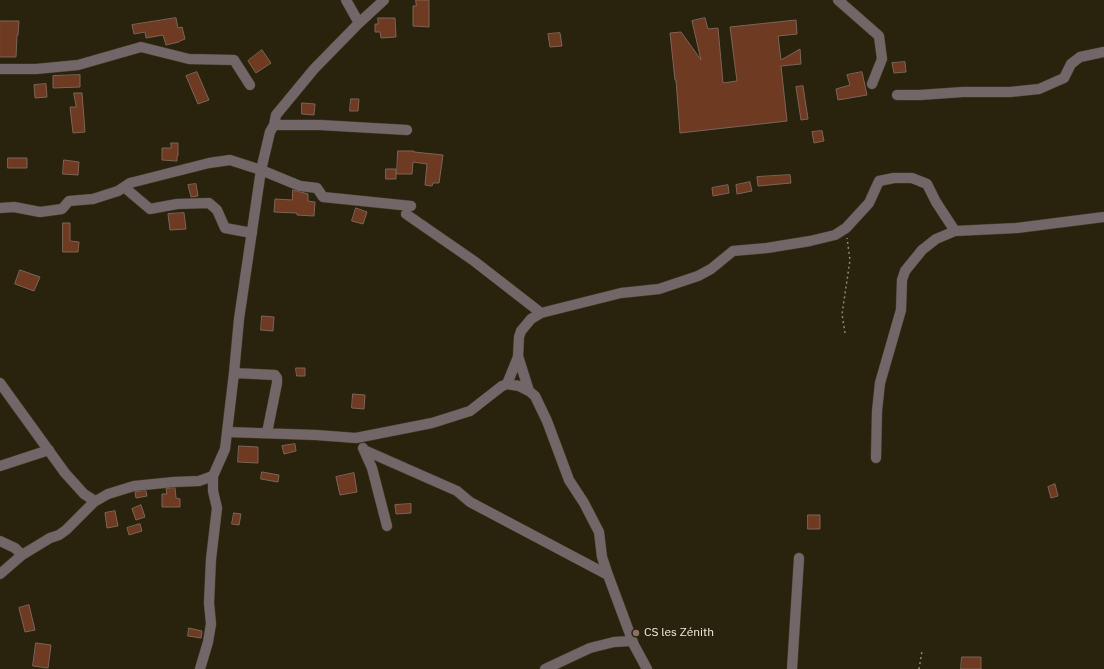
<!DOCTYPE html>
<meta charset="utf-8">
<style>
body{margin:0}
canvas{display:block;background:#29230d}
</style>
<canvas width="1104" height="669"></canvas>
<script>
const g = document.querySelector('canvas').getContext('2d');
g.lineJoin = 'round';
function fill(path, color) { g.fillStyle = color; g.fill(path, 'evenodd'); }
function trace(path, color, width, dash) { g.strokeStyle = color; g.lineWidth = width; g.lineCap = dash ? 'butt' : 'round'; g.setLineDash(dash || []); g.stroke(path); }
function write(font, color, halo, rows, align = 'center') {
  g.font = font + ' "IBM Plex Sans",sans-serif'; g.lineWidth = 4; g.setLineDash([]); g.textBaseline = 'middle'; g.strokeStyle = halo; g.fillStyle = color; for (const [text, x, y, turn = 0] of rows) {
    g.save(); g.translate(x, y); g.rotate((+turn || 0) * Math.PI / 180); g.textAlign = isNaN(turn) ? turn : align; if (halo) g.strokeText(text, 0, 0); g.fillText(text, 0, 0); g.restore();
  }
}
const building = new Path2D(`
 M416,0H429V27L413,26V6H416Z
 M176,18L178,28L182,27L185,39L180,41L179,42L166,45L163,35L146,38L145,32L134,34L132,25Z
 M378,18H395L396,37L381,38L380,32H375V24H378Z
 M705,18L708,29L718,28L723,83L737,81L730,27L796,20L797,34L778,36L781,60L800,49L801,64L781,66L787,121L680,133L676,80H675L670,33L681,32L701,60L692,21Z
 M0,21H19L18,35H17L16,57H0Z
 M560,33L562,46L550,47L548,34Z
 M262,50L271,63L256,73L248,61Z
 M905,62L906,72L894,73L892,63Z
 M197,72L209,100L198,104L186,76Z
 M862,72L867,95L838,100L836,89L850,85L847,75Z
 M80,75V87L53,88V76Z
 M46,84L47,97L35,98L34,85Z
 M803,86L808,119L801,120L796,87Z
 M74,93H82L85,132L73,133L70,107H76Z
 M351,99H359L358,111H350Z
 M302,103L315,104L314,115L302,114Z
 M822,131L824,141L814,143L812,132Z
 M171,143H178V156L177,157V161L162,160V148H171Z
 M398,151H414V152L443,155L439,183H433L432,186L425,185L427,164L413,162L412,174H397Z
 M8,158H27V168H8Z
 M64,160L79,162L78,175L63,174Z
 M386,169H396V179H386Z
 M790,175L791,183L758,186L757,177Z
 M750,182L752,191L737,194L736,185Z
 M196,184L198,196L191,197L188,185Z
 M728,185L729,193L713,196L712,188Z
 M293,190L308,194V201L315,202L314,216L297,215V213L274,212L275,199L292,200Z
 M356,208L367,212L363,224L352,221Z
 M184,213L186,229L170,230L168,214Z
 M63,223H70V241L79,242L78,252H63Z
 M20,270L40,277L34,291L15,284Z
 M262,316L274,317L273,331L261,330Z
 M296,368H305V376H297Z
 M353,394L365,395L364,409L352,408Z
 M295,444L296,451L284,454L282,446Z
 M239,446L258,447V463L238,462Z
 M262,472L279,475L278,482L261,479Z
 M354,473L357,492L340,495L336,477Z
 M1055,484L1058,496L1051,498L1048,487Z
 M175,488L176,498L180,499V507H162V494H167L166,489Z
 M146,491L147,496L136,498L135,492Z
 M411,504V513L396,514L395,505Z
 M141,505L145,517L136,520L132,509Z
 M115,511L118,526L107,528L105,513Z
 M234,513L241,514L239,525L232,524Z
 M808,515H820V529H808Z
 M140,524L142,531L129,535L127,528Z
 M29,605L35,630L25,632L19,608Z
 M189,628L202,631L201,638L188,636Z
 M36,643L51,645L48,668L33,666Z
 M962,657H981V669H961Z`);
const path = new Path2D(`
 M845,333L842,314L850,260L847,238
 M919,669L922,651`);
const minor = new Path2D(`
 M346,0L359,23
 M838,0L879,36L882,59L872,84
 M0,69H36L78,65L141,47L189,59L234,60L250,85
 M897,95H920L963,92H1010L1039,89L1064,78L1071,64L1080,57L1104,52
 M274,125H320L407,130
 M124,187L150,209L177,204L209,203L217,210L225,228L252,233
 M0,208L14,207L40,212L62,209L69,201L93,199L118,191L130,183L209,163L230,160L261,170L300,186L317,188L323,197L411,206
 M406,214L474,261L541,313
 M518,356L529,391
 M234,373L275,375L277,378V383L267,433
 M0,383L65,473L84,494L95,501
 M507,384L518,357L519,337L521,331L531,319L541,313L621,293L659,289L698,276L711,269L733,251L767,248L810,241L835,235L846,228L869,203L879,181L894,178H912L927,184L936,202L955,231
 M227,432L316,435L356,438L432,423L470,411L502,386L507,384L519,386L529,391L535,396L547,421L569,480L584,503L599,532L602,557L608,575L634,645L647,669
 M363,448L372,468L387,526
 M364,450L457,491L470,502L608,575
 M876,458L877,411L880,383L901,310L902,280L905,271L922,250L936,239L955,231L1017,228L1104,217
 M0,466L49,450
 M0,541L15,548L22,555L50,538L59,535L66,530L94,502L108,494L134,486L174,482L199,481L213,476
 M0,574L22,555
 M200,669L208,642L211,624L209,603L211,559L217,508L213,491V476L225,449L234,373L239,319L261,170L270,132L274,125L276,115L314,69L359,23L384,0
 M545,669L590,648L614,642L632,641
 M792,669L799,558`);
const markers = [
 [636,633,4,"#8d6e63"]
];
const poiNames = [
 ["CS les Zénith",644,633]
];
fill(building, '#6e3a21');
trace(building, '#7c6358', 1);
trace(minor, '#45402b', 11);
trace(path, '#8d8977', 1.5, [2, 3]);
trace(minor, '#736668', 10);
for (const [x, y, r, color] of markers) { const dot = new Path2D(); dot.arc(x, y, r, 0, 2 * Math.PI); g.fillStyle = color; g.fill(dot); trace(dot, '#29230d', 1.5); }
write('12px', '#f2efe1', '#29230d', poiNames, 'left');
</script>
